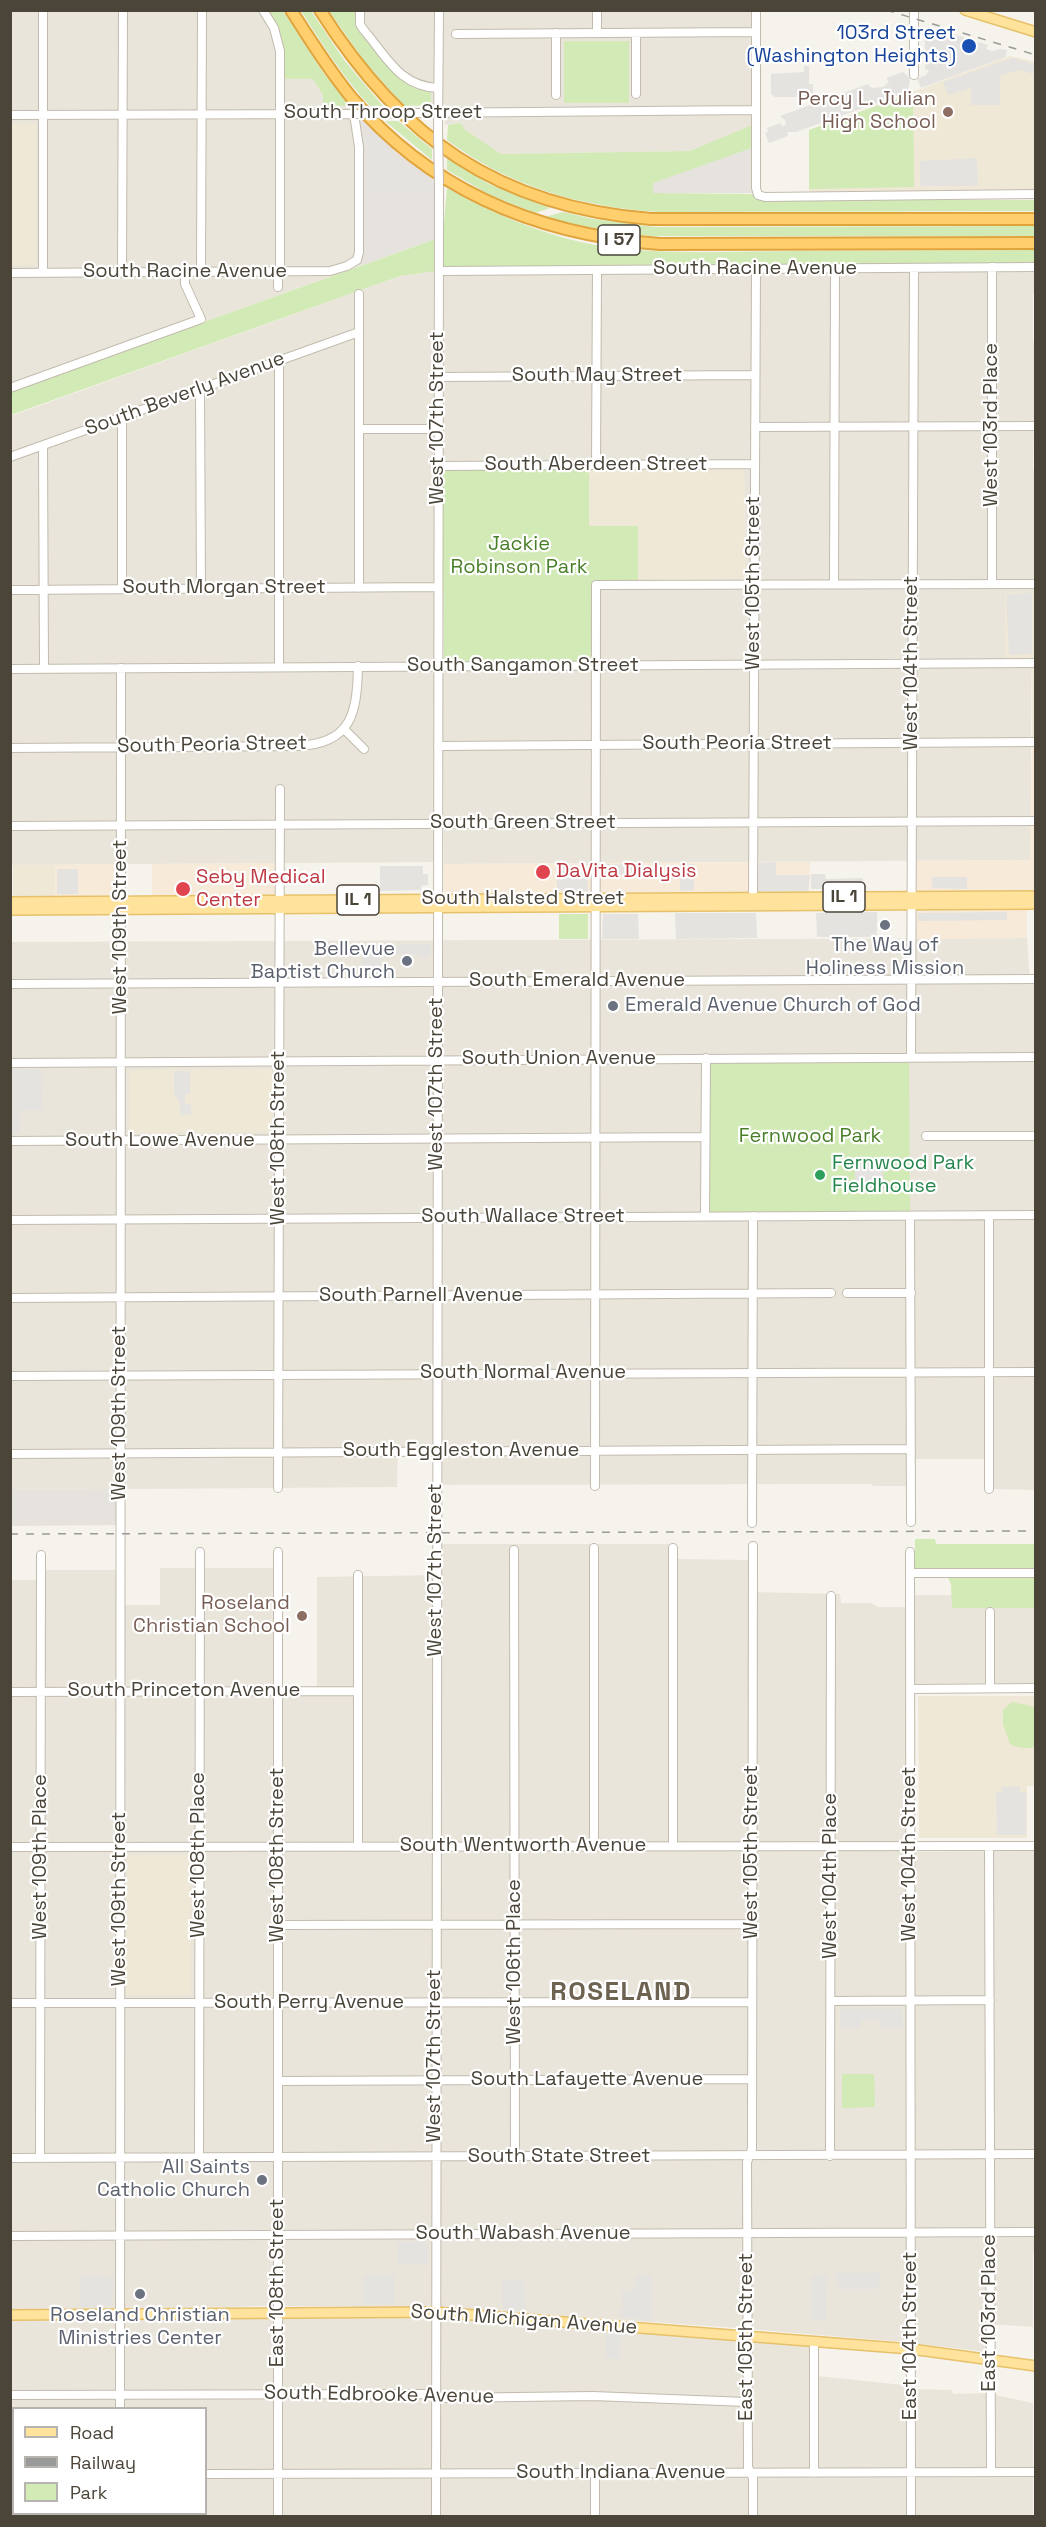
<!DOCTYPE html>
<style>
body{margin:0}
#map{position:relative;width:1046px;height:2527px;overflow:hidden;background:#f6f3ec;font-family:"Space Grotesk",sans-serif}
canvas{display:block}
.frame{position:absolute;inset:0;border:12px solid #4b4439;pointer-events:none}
.legend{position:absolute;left:12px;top:2407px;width:195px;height:108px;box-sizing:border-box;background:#fff;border:2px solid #b7b4b0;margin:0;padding:8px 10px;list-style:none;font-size:18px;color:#4b4439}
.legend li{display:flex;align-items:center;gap:12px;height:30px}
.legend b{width:30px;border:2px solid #b7b4b0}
</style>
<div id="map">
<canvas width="1046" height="2527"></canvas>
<div class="frame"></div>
<ul class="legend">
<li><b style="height:8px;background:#ffe39c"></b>Road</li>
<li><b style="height:8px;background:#9a9a9a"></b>Railway</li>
<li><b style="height:16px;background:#d2eab5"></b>Park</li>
</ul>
</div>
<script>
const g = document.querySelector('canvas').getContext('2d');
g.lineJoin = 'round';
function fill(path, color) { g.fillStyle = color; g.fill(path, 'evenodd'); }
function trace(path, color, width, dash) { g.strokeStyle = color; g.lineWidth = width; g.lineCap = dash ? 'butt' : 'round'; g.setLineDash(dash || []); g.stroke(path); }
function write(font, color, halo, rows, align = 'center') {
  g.font = font + ' "Space Grotesk",sans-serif'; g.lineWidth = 4.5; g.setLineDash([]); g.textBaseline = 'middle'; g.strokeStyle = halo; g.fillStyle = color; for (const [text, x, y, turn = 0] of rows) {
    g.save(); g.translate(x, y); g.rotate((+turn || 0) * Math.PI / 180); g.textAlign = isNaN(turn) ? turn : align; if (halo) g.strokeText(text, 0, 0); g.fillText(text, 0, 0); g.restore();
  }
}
const residential = new Path2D(`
 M10,11H267L279,29L285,55L313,79L323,95V106H347L356,114L359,135L360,266L11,391Z
 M357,11H754L753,125L690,151L501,154L463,129L461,123L445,125V104L431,105V92L412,87L400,78L359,29Z
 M1035,264V293L1033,294V341H1036L1033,468H1036L1035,593H1005L1031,659V860L444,864L442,659L448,662L590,661L593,582L745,580L744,469H448L443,471V266Z
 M436,271L435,862L11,865V416L400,276Z
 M1027,938L1030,982L1036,983L1035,1490L993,1489L992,1459H908L907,1486H873L872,1484L441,1485V1447L398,1448L397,1487L11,1490L10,942Z
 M441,1544H677L678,1559L749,1560L750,1592L840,1594L841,1603H871L878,1607H905V1595H952V1608H1035V1683L906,1684L907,1852L1035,1851L1036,2252L1033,2253V2327L988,2324L987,2352L904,2342L724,2327L434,2307L263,2306L48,2312L11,2310L10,1580H44L45,1570H118V1605H160V1568H276V1694H317V1577L441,1575Z
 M361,2316L445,2317L818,2345L817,2376L913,2386L915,2389L952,2390L953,2394L986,2393L1033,2403V2516H125V2514H206V2408H14V2471H11L10,2317Z`);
const commercial = new Path2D(`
 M1032,737H1035V891L912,892V861L1030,860Z
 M810,862L809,892L444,895V864Z
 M279,863V895L152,896V864Z
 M117,864L118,896L55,897V865Z
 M1027,910V938L915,939L914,911Z`);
const industrial = new Path2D(`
 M356,114L397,153L435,181L436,239L360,266L359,135Z
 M752,148L753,193H653L652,183Z
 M118,1489V1525L11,1526L10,1490Z`);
const education = new Path2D(`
 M1010,56L1035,62V191L809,192V130Z
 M10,123H36V265H11Z
 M744,469L745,581H638V527H589V470Z
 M1005,592L1035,593V737H1032L1031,659H1005Z
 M13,865H55V897H13Z
 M272,1069V1132L129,1133V1070Z
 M918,1696H1035V1786H1027V1838H919Z
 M127,1855H191V1995H126Z`);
const green = new Path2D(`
 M267,11H283L323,72L349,106H323V95L313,79H285C285,52 283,33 267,11Z
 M301,11H311L344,60L383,106H370C343,77 322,44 301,11Z
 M329,11H357L359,29L400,78L412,87L431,92V105L404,106L365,62Z
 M564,41H629V103H564Z
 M913,93L914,187L809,189V130Z
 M385,121H398L432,149V160Z
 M461,123L464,129L501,154L690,151L752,125V148L653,183V193L753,194L757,198L766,200H1035V211L657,212C582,207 508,186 447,140L448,125Z
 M447,158L489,184L550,208L535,213L490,195L447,170Z
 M447,188C494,214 542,235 595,245C662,256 732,251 799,251C878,251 957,250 1036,250L1035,264L449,267L443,266V234Z
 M563,212L593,219L654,227L1035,226L1036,236H652L598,230L545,217Z
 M436,239V271L400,276L11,415V391Z
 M448,469L589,470V526H638V581L593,582L591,661L444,662L442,475L443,471Z
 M559,914H588V939H559Z
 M710,1063H909L910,1212H709Z
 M915,1539H935L936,1544H1035V1608H952L951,1584L944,1569H915Z
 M1012,1702L1035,1707V1746C1027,1750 1018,1748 1010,1744L1003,1724V1710Z
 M842,2074H874L875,2107L842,2108Z`);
const parking = new Path2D(`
 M933,29L964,37L965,55L973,54L972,40L988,45L986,49L992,51L1000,49L1007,50L1006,57L921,88L917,79L926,75L929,70L925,69V33H931Z
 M1013,58L1035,65L1033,74L1019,70L1000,76V105H971V88L948,95L943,82Z
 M804,66H809V84H813V95H818V101H807V97H775L771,94V74L804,72Z
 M903,72L910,78L908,92L796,132H787L788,136L769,143L765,133L768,132L767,128L781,123L782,127L786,124L785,120L780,116L868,84L872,88L883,87L889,82L886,78Z
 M368,132L396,159L428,181V189L368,190Z
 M977,158L978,186H920V161Z
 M1032,593V654L1009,655L1006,594Z
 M776,862V875H810L808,891L755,892L753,863Z
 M605,864L645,865V876L605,875Z
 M680,864H694V890L680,891Z
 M556,865H587L588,891L557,890Z
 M423,866V874H428V885L421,886V890L380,891V866Z
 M57,869H78V894H57Z
 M811,874H825L826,879L862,878L867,888L811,889Z
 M932,877H967V889L932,888Z
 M877,912V937H817L816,913Z
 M1007,912V920L918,921V913Z
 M675,913H756L757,938L676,939Z
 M603,914H638L639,939H602Z
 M430,944V957H419V954H394V945Z
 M362,945H380V974H362Z
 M11,1069H41L42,1110H20V1133L11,1134Z
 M174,1071H190V1094H185V1104H191V1115H180V1103L174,1094Z
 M855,1164H883L884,1191H860V1183H855Z
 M1020,1786V1792H1026V1835H997L996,1792H1002V1787Z
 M840,2009H902L903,2028H881L880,2020H861V2028H840Z
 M398,2242H428V2264L398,2265Z
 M834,2273H879V2289H840Z
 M363,2275H394V2304H363Z
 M635,2275H652V2320L619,2317V2309H623L622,2291L635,2290Z
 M811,2275H827L826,2320L811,2321Z
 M81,2276L114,2277L112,2306L80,2308Z
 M502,2279L525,2281V2310L503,2309Z
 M606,2333L621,2334L620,2359L606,2358Z`);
const minor = new Path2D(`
 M263,10L274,28L280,51V272
 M360,10V24L363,29C387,57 399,86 438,88
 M597,10V33
 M756,10V188L758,195L765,197L1036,194
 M636,33V94
 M456,34L756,32
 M914,75V10
 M556,95V33
 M416,113L755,110
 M10,115L355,114
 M438,132L439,10
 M439,271L1036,267
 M201,272L202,10
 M278,272V287
 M10,273L330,271L347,266L357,260L359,252V147L354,114
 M43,273V10
 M122,273L123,10
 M438,377L755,375
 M10,388L201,319L185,284V272
 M200,389L201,589
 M122,417V589
 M755,427L1036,426
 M359,429H438
 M43,446L44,669
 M10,457L359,332
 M596,465L597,270
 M438,466L755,464
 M834,584L835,269
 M992,584V267
 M359,588V294
 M10,590L438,587
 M279,667V360
 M10,669L1036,663
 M344,729L364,749
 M438,746L1036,742
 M10,748L297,746C352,744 357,713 358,666
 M10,826L1036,821
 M753,897L756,269
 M10,984L1036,979
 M911,1057L914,268
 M10,1063L1036,1057
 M926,1136H1036
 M10,1141L705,1137
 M705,1216L706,1058
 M910,1216L911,1522
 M10,1220L1036,1215
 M847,1293H911
 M10,1298L831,1293
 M10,1376L1036,1372
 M10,1454L911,1449
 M595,1486L596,585L1036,584
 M278,1488L280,789
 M989,1489V1216
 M752,1523L753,1216
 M753,1546L752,2149L747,2162L748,2467L753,2478V2516
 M594,1548V1846
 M514,1550L515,2157
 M910,1552L911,2516
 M910,1573H1036
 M358,1575V1847
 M990,1612V1688
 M910,1689L1036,1688
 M10,1692L358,1691
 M673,1846V1548
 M989,1846L991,2472
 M10,1847L1036,1846
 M278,1925L752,1924
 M831,2001L990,2000
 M10,2003L752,2002
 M278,2081L752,2079
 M830,2156L831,1596
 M10,2158L1036,2154
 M40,2158L41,1555
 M199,2158L200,1552
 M10,2236L1036,2232
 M814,2341V2473
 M10,2395L429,2394L443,2398L593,2396L747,2402
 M120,2408L121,668
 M595,2473V2516
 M206,2474L1036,2472
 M10,2475H14
 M120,2514V2516
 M278,2516V1552
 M436,2516L439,184`);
const major = new Path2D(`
 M965,10L1036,32
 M10,902L1036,896
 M10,910L1036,904
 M10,2315L435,2312L911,2349L1036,2366`);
const highway = new Path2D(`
 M291,10C310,40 329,70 351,97C431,191 539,235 660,244L1036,243
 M320,10C401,138 498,207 651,219H1036`);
const rail = new Path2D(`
 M886,10L1036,55
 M10,1534L1036,1531`);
const minorBridge = new Path2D(`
 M355,114L416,113
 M438,132L439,184`);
const markers = [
 [969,46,8,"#1a4fb4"],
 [948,112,6,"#8d6e63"],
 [543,872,8,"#e0444e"],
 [183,889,8,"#e0444e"],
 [885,925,6,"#6b7280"],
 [407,961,6,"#6b7280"],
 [613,1006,6,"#6b7280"],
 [820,1175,6,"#2e9e5b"],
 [302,1616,6,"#8d6e63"],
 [262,2180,6,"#6b7280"],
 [140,2294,6,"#6b7280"]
];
const shields = [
 [619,240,42],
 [844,897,42],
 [358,900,42]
];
const shieldNames = [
 ["I 57",619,240],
 ["IL 1",844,897],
 ["IL 1",358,900]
];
const transitNames = [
 ["103rd Street",956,34],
 ["(Washington Heights)",956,57]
];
const educationNames = [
 ["Percy L. Julian",936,100],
 ["High School",936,123],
 ["Roseland",290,1604],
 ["Christian School",290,1627]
];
const streetNames = [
 ["South Throop Street",383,113],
 ["South Racine Avenue",755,269],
 ["South Racine Avenue",185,272],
 ["South May Street",597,376],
 ["South Beverly Avenue",185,394,-20],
 ["West 107th Street",438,418,-90],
 ["West 103rd Place",992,425,-90],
 ["South Aberdeen Street",596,465],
 ["West 105th Street",754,583,-90],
 ["South Morgan Street",224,588],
 ["West 104th Street",912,663,-90],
 ["South Sangamon Street",523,666],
 ["South Peoria Street",737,744],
 ["South Peoria Street",212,745,-1],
 ["South Green Street",523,823],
 ["South Halsted Street",523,899],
 ["West 109th Street",121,927,-90],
 ["South Emerald Avenue",577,981],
 ["South Union Avenue",559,1059],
 ["West 107th Street",437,1084,-90],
 ["West 108th Street",279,1138,-90],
 ["South Lowe Avenue",160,1141],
 ["South Wallace Street",523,1217],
 ["South Parnell Avenue",421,1296],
 ["South Normal Avenue",523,1373],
 ["West 109th Street",120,1413,-90],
 ["South Eggleston Avenue",461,1451],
 ["West 107th Street",436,1570,-90],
 ["South Princeton Avenue",184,1691],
 ["South Wentworth Avenue",523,1846],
 ["West 105th Street",752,1852,-90],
 ["West 104th Street",910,1854,-90],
 ["West 108th Place",199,1855,-90],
 ["West 108th Street",278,1855,-90],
 ["West 109th Place",41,1857,-90],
 ["West 104th Place",831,1876,-90],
 ["West 109th Street",120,1899,-90],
 ["West 106th Place",515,1962,-90],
 ["South Perry Avenue",309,2003],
 ["West 107th Street",435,2056,-90],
 ["South Lafayette Avenue",587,2080],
 ["South State Street",559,2157],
 ["South Wabash Avenue",523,2234],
 ["East 108th Street",278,2283,-90],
 ["East 103rd Place",990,2313,-90],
 ["South Michigan Avenue",524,2320,4],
 ["East 104th Street",911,2336,-90],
 ["East 105th Street",747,2337,-90],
 ["South Edbrooke Avenue",379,2395,1],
 ["South Indiana Avenue",621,2473]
];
const parkNames = [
 ["Jackie",519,545],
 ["Robinson Park",519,568],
 ["Fernwood Park",810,1137]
];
const healthNames = [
 ["DaVita Dialysis",556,872],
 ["Seby Medical",196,878],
 ["Center",196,901]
];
const worshipNames = [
 ["The Way of",885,946],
 ["Holiness Mission",885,969],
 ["Bellevue",395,950,"right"],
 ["Baptist Church",395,973,"right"],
 ["Emerald Avenue Church of God",625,1006,"left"],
 ["All Saints",250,2168,"right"],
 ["Catholic Church",250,2191,"right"],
 ["Roseland Christian",140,2316],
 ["Ministries Center",140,2339]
];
const leisureNames = [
 ["Fernwood Park",832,1164],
 ["Fieldhouse",832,1187]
];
const districtNames = [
 ["ROSELAND",621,1993]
];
fill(residential, '#eae5da');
fill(commercial, '#f7ead8');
fill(industrial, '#e6e2dd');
fill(education, '#efe8d6');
fill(green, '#d2eab5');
fill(parking, '#e5e3e0');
trace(minor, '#c2bbae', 10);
trace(major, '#e6c16a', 12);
trace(highway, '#e0a43c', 14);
trace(minor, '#fff', 8);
trace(major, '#ffe39c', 9);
trace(highway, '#ffcf6e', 10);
trace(rail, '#9a9a9a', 1.5, [8, 8]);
trace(minorBridge, '#c2bbae', 10, []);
trace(minorBridge, '#fff', 8);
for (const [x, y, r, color] of markers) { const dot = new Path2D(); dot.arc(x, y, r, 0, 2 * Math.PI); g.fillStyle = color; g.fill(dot); trace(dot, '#fff', 2); }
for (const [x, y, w] of shields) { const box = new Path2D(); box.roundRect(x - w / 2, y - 15, w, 30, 4.5); g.fillStyle = '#fff'; g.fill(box); trace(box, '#4b4439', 1.5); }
write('bold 18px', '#4b4439', null, shieldNames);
write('20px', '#164399', '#fff', transitNames, 'right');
write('20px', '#785e54', '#fff', educationNames, 'right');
write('20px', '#4b4439', '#fff', streetNames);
write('20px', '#4a7f2a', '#fff', parkNames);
write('20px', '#be3a42', '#fff', healthNames, 'left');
write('20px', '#5b616d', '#fff', worshipNames);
write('20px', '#27864d', '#fff', leisureNames, 'left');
g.letterSpacing = '1.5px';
write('bold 26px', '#6e6250', '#fff', districtNames);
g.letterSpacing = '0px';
</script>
